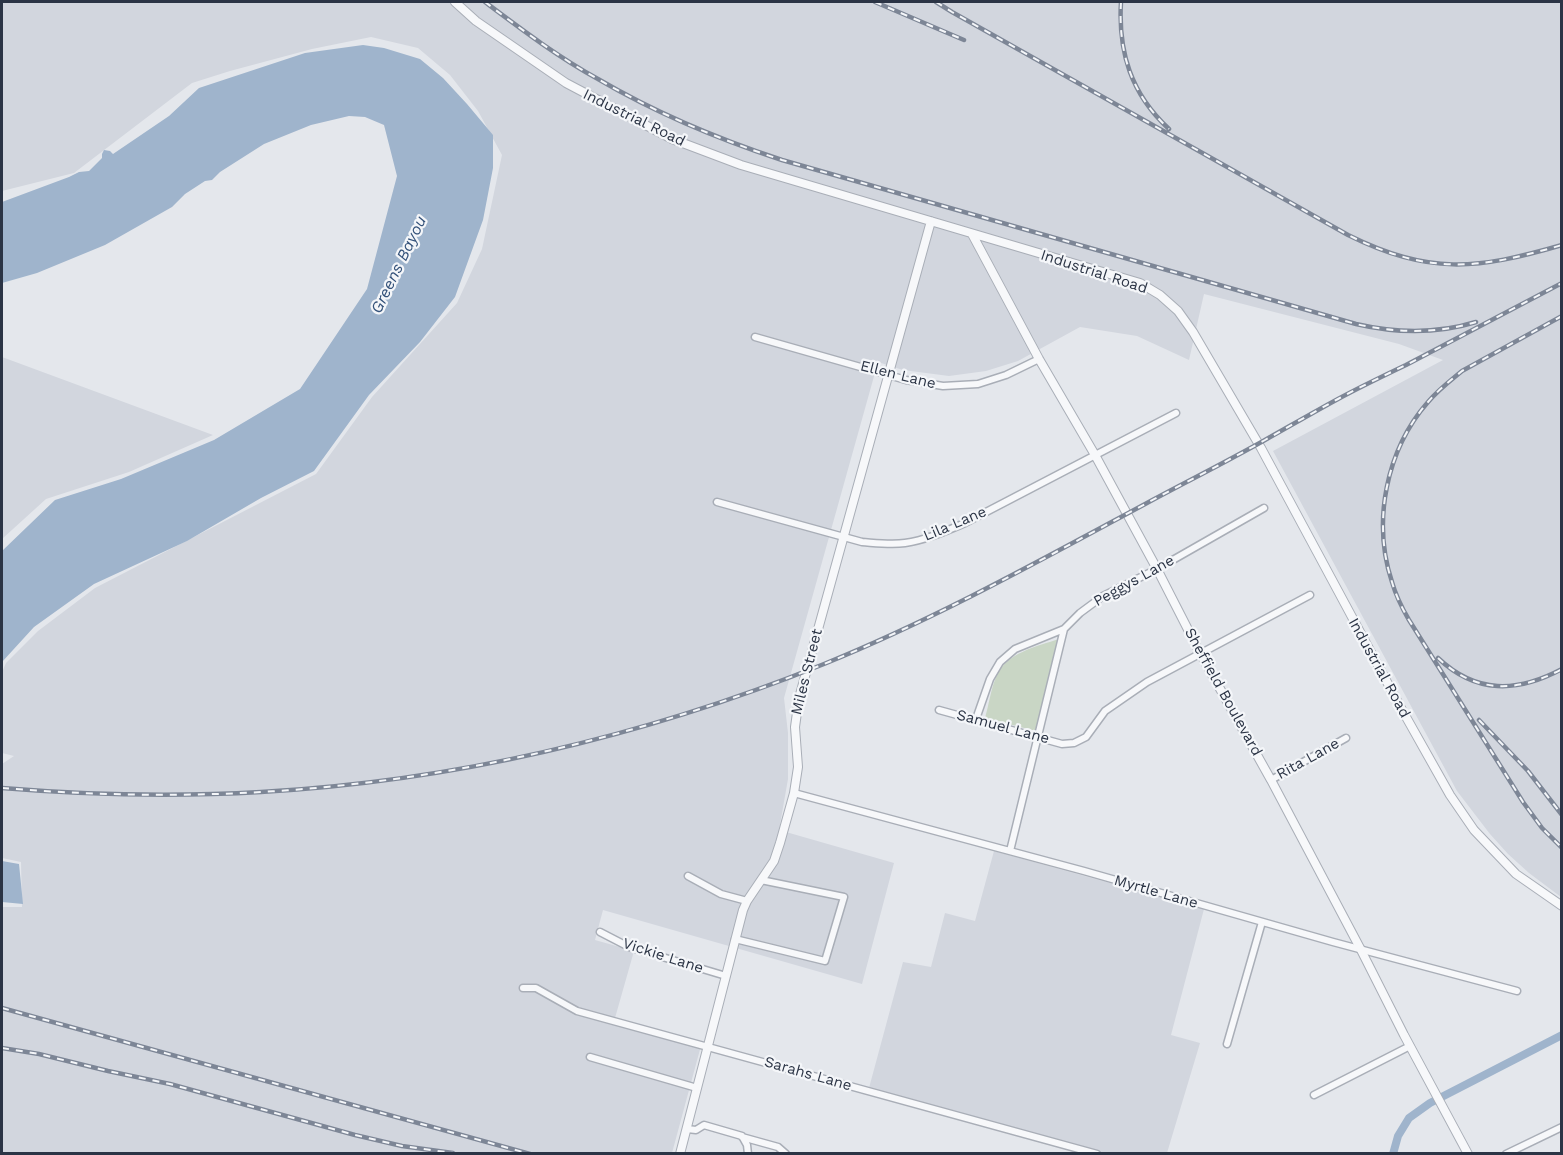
<!DOCTYPE html>
<style>
body{margin:0}
#map{position:relative;width:1563px;height:1155px;overflow:hidden;background:#e4e7ec;font-family:"Work Sans",sans-serif}
canvas{display:block}
.frame{position:absolute;inset:0;border:3px solid #2b3445;pointer-events:none}
</style>
<div id="map">
<canvas width="1563" height="1155"></canvas>
<div class="frame"></div>
</div>
<script>
const g = document.querySelector('canvas').getContext('2d');
g.lineJoin = 'round';
function fill(path, color) { g.fillStyle = color; g.fill(path, 'evenodd'); }
function trace(path, color, width, dash) { g.strokeStyle = color; g.lineWidth = width; g.lineCap = dash ? 'butt' : 'round'; g.setLineDash(dash || []); g.stroke(path); }
function write(font, color, halo, rows, align = 'center') {
  g.font = font + ' "Work Sans",sans-serif'; g.lineWidth = 4.5; g.setLineDash([]); g.textBaseline = 'middle'; g.strokeStyle = halo; g.fillStyle = color; for (const [text, x, y, turn = 0] of rows) {
    g.save(); g.translate(x, y); g.rotate((+turn || 0) * Math.PI / 180); g.textAlign = isNaN(turn) ? turn : align; if (halo) g.strokeText(text, 0, 0); g.fillText(text, 0, 0); g.restore();
  }
}
const built = new Path2D(`
 M2,2H1561V897L1529,873L1508,854L1490,834L1457,791L1273,451L1443,360L1399,344L1204,294L1189,360L1137,336L1080,327L1018,361L986,371L949,376L903,370L878,362L784,698L788,733V779L779,830L894,863L862,984L603,910L595,940L634,951L615,1018L702,1042L672,1153H2V907H22L21,862L2,858V764L14,756L2,753V672L6,663L38,631L95,588L316,474L372,397L457,303L482,249L502,155L478,111L450,75L418,48L371,37L312,49L230,71L192,83L74,173L2,191Z
 M2,357L213,435L129,472L46,499L2,539Z
 M994,851L1204,909L1171,1035L1200,1043L1167,1153H1104L869,1088L903,962L931,967L945,913L975,921Z`);
const green = new Path2D(`
 M1059,639L1036,731L985,718C989,704 991,689 996,677C1005,653 1038,646 1059,639Z`);
const water = new Path2D(`
 M363,45L384,48L420,59L443,78L467,104L493,135V168L483,220L455,297L420,342L369,395L314,471L261,498L187,541L94,584L34,627L2,662V551L55,500L121,479L214,440L300,389L367,289L397,176L384,125L365,117L349,116L311,125L264,144L220,172L212,180L205,181L185,194L172,207L105,245L37,273L2,283V202L69,177L79,172L89,171L102,158V154L104,150L110,151L113,154L169,116L199,88L305,53Z
 M2,861L19,864L23,904L2,902Z`);
const canal = new Path2D(`
 M1393,1154L1398,1136L1409,1118L1430,1103L1562,1035`);
const minor = new Path2D(`
 M755,337L906,380L943,386L978,384L1006,375L1039,359
 M717,502L862,542C876,543 891,545 905,543C926,540 946,531 965,523L1176,413
 M939,710L1062,744L1074,743L1086,737L1105,711L1147,682L1310,595
 M976,719L990,679L1000,662L1015,649L1064,629L1080,613L1103,596L1157,569L1264,508
 M1271,780L1346,738
 M794,793L1084,871L1333,942L1517,991
 M1010,851L1064,629
 M688,876L721,894L747,901
 M600,932L629,947L726,976
 M735,939L825,961L844,897L761,880
 M523,988H536L577,1011L1097,1154
 M1227,1044L1262,922
 M590,1057L697,1088
 M1314,1095L1410,1046
 M687,1129L696,1130L704,1125L742,1136L747,1145L748,1154
 M742,1137L778,1147L786,1154
 M1506,1154L1562,1127`);
const tertiary = new Path2D(`
 M455,2L476,21L566,83L672,139L741,165L1140,283L1160,295L1178,311L1193,332L1261,448L1401,708L1450,795L1474,830L1516,874L1562,906
 M972,234L1039,359L1095,455L1157,569L1200,653L1271,780L1360,948L1404,1035L1468,1154
 M680,1154L743,910L747,901L774,861L780,843L794,793L798,767L795,727L799,698L931,221`);
const rail = new Path2D(`
 M485,2C521,29 558,57 598,79C656,113 718,139 782,160L1356,324C1395,333 1437,334 1476,322
 M875,2L964,40
 M936,2L952,12L1348,235C1429,275 1476,270 1562,245
 M1121,2C1118,52 1131,94 1169,129
 M1562,316L1462,371C1450,381 1438,390 1428,402C1386,450 1372,522 1392,582C1396,596 1402,608 1409,620L1523,802L1542,828L1562,848
 M1438,658C1476,694 1517,693 1562,669
 M1479,720L1528,771L1562,815
 M2,788C88,795 175,797 261,792C454,781 645,736 824,664C935,619 1041,560 1147,503C1186,482 1226,462 1265,440C1290,426 1314,412 1338,399C1360,387 1383,376 1406,365C1458,338 1510,310 1562,283
 M2,1008L530,1154
 M2,1048L39,1054L108,1071L170,1084L355,1135L402,1146L453,1153`);
const streetNames = [
 ["Industrial Road",634,118,26],
 ["Industrial Road",1094,272,18],
 ["Ellen Lane",898,375,14],
 ["Lila Lane",955,524,-23],
 ["Peggys Lane",1134,581,-29],
 ["Industrial Road",1379,668,61],
 ["Miles Street",807,672,-76],
 ["Sheffield Boulevard",1223,692,61],
 ["Samuel Lane",1003,727,15],
 ["Rita Lane",1308,759,-29],
 ["Myrtle Lane",1156,892,16],
 ["Vickie Lane",663,956,18],
 ["Sarahs Lane",808,1074,16]
];
const waterNames = [
 ["Greens Bayou",399,265,-64]
];
fill(built, '#d2d6de');
fill(green, '#c9d6c5');
fill(water, '#9fb4cc');
trace(canal, '#9fb4cc', 8);
trace(minor, '#a9aeb7', 9);
trace(tertiary, '#a9aeb7', 10);
trace(minor, '#f7f8fa', 6);
trace(tertiary, '#f7f8fa', 8);
trace(rail, '#7d8696', 4.5);
trace(rail, '#f4f6f9', 2, [7]);
write('15px', '#2b3445', '#f4f6f9', streetNames);
write('italic 16px', '#34527a', '#f4f6f9', waterNames);
</script>
